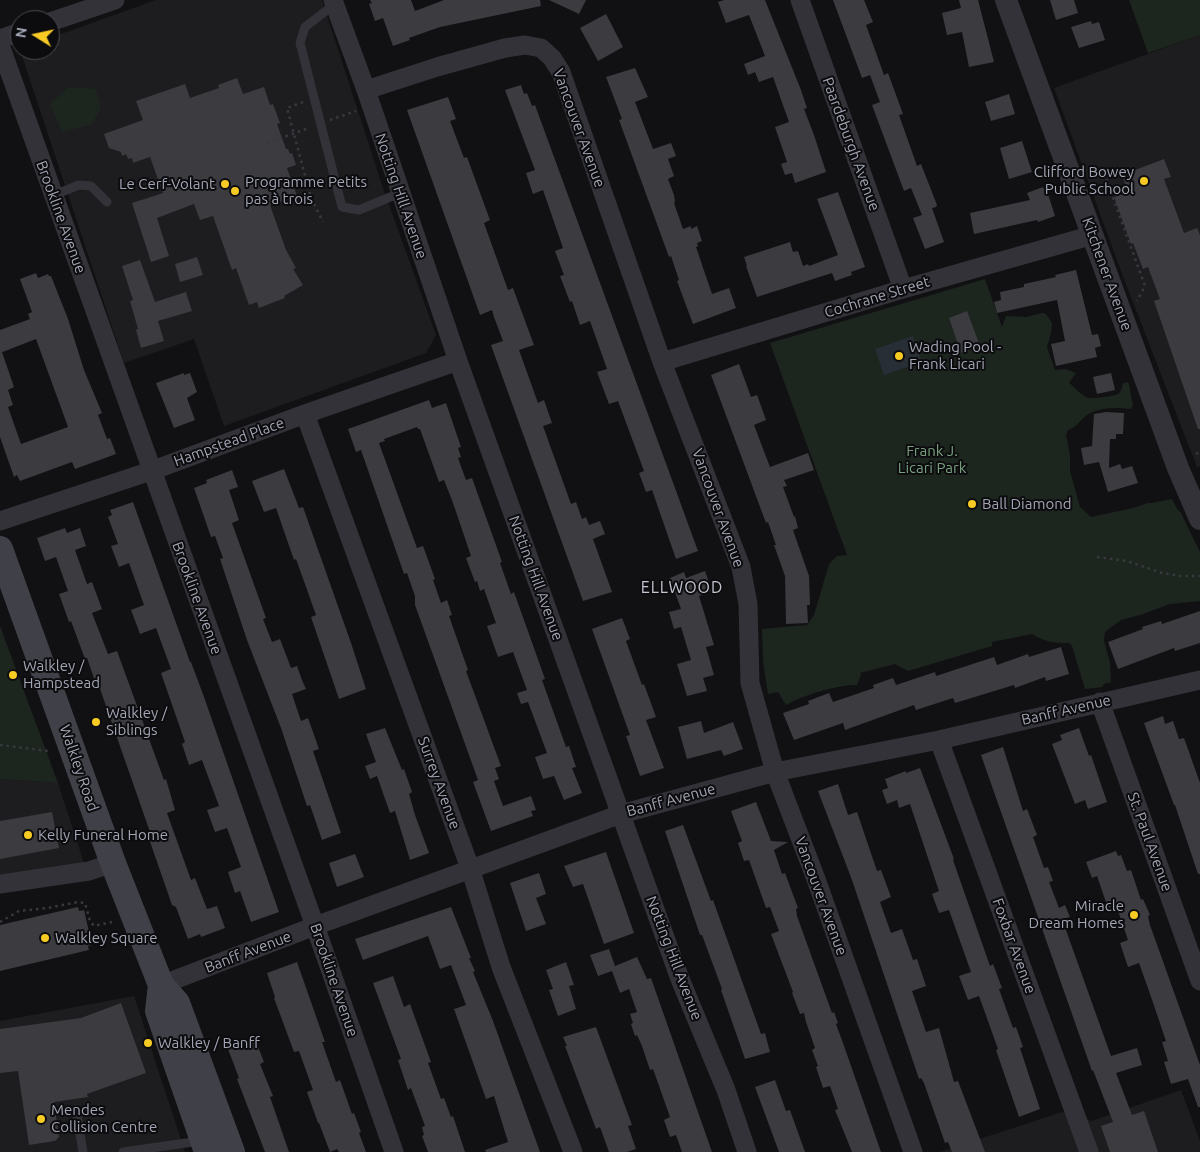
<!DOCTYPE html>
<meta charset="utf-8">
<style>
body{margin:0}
#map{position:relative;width:1200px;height:1152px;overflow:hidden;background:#111113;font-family:Ubuntu,sans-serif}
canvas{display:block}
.north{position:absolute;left:10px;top:10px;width:50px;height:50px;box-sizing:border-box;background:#0c0c0e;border:1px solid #484950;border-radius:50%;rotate:280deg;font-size:14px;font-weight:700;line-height:20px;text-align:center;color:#a2a5b4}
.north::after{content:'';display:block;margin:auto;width:18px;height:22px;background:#f8cb24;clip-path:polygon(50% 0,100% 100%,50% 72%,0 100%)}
</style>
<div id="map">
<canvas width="1200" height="1152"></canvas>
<div class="north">N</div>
</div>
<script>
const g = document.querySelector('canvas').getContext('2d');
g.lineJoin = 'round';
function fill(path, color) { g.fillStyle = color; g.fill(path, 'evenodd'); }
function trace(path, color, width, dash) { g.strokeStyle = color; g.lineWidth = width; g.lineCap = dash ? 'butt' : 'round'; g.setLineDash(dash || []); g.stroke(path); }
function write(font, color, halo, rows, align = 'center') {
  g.font = font + ' Ubuntu,sans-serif'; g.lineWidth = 4; g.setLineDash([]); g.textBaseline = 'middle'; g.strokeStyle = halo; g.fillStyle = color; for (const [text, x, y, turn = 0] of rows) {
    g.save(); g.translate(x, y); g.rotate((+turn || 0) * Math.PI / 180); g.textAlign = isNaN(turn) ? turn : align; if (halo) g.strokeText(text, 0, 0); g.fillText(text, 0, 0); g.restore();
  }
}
const built = new Path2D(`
 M156,0H322L383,188L436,335L426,353L224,426L194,339L124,363L20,50H50V38Z
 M1200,35V466L1197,467L1122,274L1054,88Z
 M0,779L58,783L84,863L0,875Z
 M134,996L185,1152H0V1021Z
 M1181,1090L1200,1141V1152H940L1062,1112L1092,1121Z`);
const green = new Path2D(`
 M1129,0H1200V35L1148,53Z
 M69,87L96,89L101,108L91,125L62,132L50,104Z
 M985,279L1002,327L1006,316L1026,317L1042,313L1046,314L1052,323L1051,333L1047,347L1055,370L1066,369L1076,373L1069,383C1075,387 1081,395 1088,398C1090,399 1116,396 1118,394C1121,392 1122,387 1123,383L1127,382L1129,384L1133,406L1131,409C1117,407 1099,407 1087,415C1080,420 1076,428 1068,430L1066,435L1070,455V471L1080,507L1091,517L1133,508L1148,503H1152L1172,499L1177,509L1181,513L1200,552V601L1170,604L1140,615L1121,620L1105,632L1104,641L1110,662L1111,682L1104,684L1102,687L1085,689L1072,646L1069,643C1055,643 1044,642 1032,634L992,642V646L908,671L895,664L860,673L861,675L857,685C840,684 800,696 786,705L778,692L768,694L763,661L762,629L807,625L814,615L829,564L837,556L847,555L770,343Z
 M0,626L58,783L0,779Z`);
const water = new Path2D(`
 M913,336L922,362L884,375L875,349Z`);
const building = new Path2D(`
 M370,0H411L415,11L444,0H540L541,6L440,27L409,38L410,40L393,46L383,18L375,21L369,4L372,3Z
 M549,0H586L579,14Z
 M724,0H765L801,90L807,108L804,109L814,135L826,172L795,183L792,173L785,175L781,164L787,162L775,127L789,122L773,77L759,82L755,72L748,75L744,64L765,56L749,15L726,23L718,2Z
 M833,0H864L873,22L866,25L884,75L888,73L903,114L899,115L917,166L921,164L937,205L936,207L932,208L944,242L925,249L920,236L913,218L922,215L911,188L904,191L872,105L880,102L870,75L862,78Z
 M959,0H978L994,62L969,67L962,32L947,35L942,13L961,8Z
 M1050,0H1074L1078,13L1056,20Z
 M606,14L623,47L598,61L580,28Z
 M1091,21L1092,24L1099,22L1105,40L1079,48L1071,27Z
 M635,68L648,97L635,102L653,149L671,143L676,156L668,159L674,176L668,179L674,195L675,202L674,203L683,229L691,226V229L697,226L702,241L697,243L698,246L696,247L712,294L729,288L736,308L693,324L677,281L679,280L671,256L669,257L619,120L622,119L606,77Z
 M237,78L243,94L264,87L270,105L273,104L280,123L277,124L286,149H288L290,154L292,153L296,165L287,168L297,196L270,205L286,250L296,268L293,269L303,285L284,296L285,298L259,308L257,302L249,305L236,268L232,270L213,216L200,220L194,204L157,218L169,256L151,262L132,203L163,193L150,157L133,163L132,158L128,159L126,154L122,156L121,152L109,148L104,134L143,120L136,101L185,84L190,98L219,88L218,85Z
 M521,85L524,94L527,93L532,106L535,105L698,551L676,559L652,490L646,492L639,473L644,471L618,401L609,404L597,372L607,369L590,321L580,325L572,301L570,302L560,276L564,275L555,251L563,248L543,190L533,194L526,173L535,170L505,90Z
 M1009,94L1015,114L991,121L985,102Z
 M448,97L456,119L450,121L464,158L467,157L490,220L484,223L508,290L513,288L534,345L519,350L538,403L544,400L552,423L543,426L571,504L576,502L582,519L586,517L589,525L600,521L605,534L593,539L612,592L583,601L491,345L503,341L494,317L492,310L480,315L407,110Z
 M1022,141L1032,172L1009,179L1000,148Z
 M1164,159L1171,177L1164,179L1184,233L1197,228L1200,235V429H1198L1154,301L1160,299L1148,267L1143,269L1133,243L1131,244L1114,197L1128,192L1122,175Z
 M1043,187L1044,189L1046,188L1055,216L1038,222L1037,220L974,234L970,213L1030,200L1027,193Z
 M838,192L865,267L851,272L852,275L835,281L832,273L757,297L746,266H747L744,257L790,242L793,252L798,251L803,266L808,264L809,266L838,255L817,199Z
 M197,257L203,275L180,282L175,264Z
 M140,260L155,302L186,292L192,311L158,321L164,341L141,348L136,330L138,329L130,301L133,300L122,266Z
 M1076,270L1092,335L1098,334L1101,346L1095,348L1097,357L1056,366L1051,344L1065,341L1057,300L997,313L994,302L1001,300L1000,292L1024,287V284L1056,277L1055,275Z
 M36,273L38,278L48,274L49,276H51L68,319L84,370L102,413L98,415L107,439L110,438L116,454L75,469L72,462L20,481L17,475L14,477L0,437V353L2,352L14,387L8,390L13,405L8,407L21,444L68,427L36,339L0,353V330L30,319L28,314L32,312L20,279Z
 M967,311L980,346L961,353L949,318Z
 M739,364L751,397L757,395L766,420L754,425L770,467L808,453L814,470L784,480L787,486L783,487L794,517L795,516L798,528L793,530L809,576L810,605H807L808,623L786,624L785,576L774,545H776L768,522L766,523L711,375Z
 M184,373V375L190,373L197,392L187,398L195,420L174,428L156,383Z
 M1111,373L1115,390L1097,394L1093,377Z
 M429,400L432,408L446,403L461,447L458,448L461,457L458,458L466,480L472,478L502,562L500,563L511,594L514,592L545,679L542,680L566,747L569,746L576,767L572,768L582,793L564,800L554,776L543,779L535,757L547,753L528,702L521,704L517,693L527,690L513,652L498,657L487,626L496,623L484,589L480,591L477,581L475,582L466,558L471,556L453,503L444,480L439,482L420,429H418L417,427L384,439L385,441L379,443L417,548L423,546L435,579L433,580L441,603L447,600L452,615L449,616L468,670L466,671L501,766L495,768L499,779L494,781L503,806L531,796L536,810L531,811L533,816L491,831L473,782L478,780L415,605V596L407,573L404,574L361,450L356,452L348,429Z
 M1106,412L1124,413L1123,434H1116V439H1110L1109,468L1120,464L1122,469L1132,466L1138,483L1108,492L1099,462L1084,465L1081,448L1092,446L1094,414Z
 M284,469L299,508L303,507L351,643L366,689L339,699L311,617L316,615L296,559L294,560L276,508L264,512L252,481Z
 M232,470L238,487L229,490L239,520L232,523L266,618L263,619L272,642L280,639L291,668L297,666L302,680L306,689L292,694L301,721L308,718L319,749L313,751L341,833L322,840L310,805L307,806L281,728L247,640L220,559L223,558L215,536L211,537L194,488L207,483L206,480Z
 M133,502L190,662H191L204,697L279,912L251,922L240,891L235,893L228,872L241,867L227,828L215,832L207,810L219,806L202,760L189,765L182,744L185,742L161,673L171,669L156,628L140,634L131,610L144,605L129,563L119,567L111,546L118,544L108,517L112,515L110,510Z
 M65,528L67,533L80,528L86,546L75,550L87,584L92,582L102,609L92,613L108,654L117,651L164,780L166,779L175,810L167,813L191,880L195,878L207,909L217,906L225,928L201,937L200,934L188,939L176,907L172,905L147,833L150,832L99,686L97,687L87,658L85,659L71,621L69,622L59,594L68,591L56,557L45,561L37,538Z
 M705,571L712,591L699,596L714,645L706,647L714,675L703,678L707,691L687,696L677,664L691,660L681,627L674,629L669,612L681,609L670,578L684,572L686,578Z
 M1200,611V643L1175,651L1174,648L1118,669L1108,642L1143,629L1142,627L1161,621L1162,624Z
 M622,618L630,639L626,641L642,685L644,684L656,717L646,720L664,768L640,776L626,736L630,735L592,629Z
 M1061,647L1069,674L1046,681L1045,677L1015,688L1014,685L955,703L953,698L916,710L914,705L845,730L843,723L794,740L783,713L809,704L808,701L829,693L833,702L874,688L873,685L893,678L896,685L935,672L936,676L994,657L997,665L1028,654L1029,657Z
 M1163,716L1165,724L1173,721L1179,739L1184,738L1200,783V874H1198L1175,805H1174L1144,723Z
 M701,721L704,733L733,722L743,749L724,756L721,750L687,759L678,727Z
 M385,728L402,770L404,769L412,792L409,794L415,815L429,853L410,860L395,811L390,813L377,776L370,779L365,766L376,762L366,734Z
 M1079,728L1089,756L1091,755L1107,802L1088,809L1085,800L1075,804L1052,744L1062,740L1060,735Z
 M1003,747L1023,811L1027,809L1037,835L1033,837L1044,868L1048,867L1053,881L1049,882L1059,908L1065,905L1070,917L1062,919L1111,1056L1137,1048L1142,1065L1116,1073L1132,1115L1144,1111L1158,1152H1110L1101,1126L1113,1122L1093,1070L1092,1071L981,755Z
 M920,768L954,859L953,860L990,966L993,964L1002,988L999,989L1013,1028L1016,1027L1023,1047L1020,1048L1040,1109L1019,1117L996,1050L998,1049L979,996L968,1000L959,976L971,972L949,910L939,913L932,894L939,891L910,804L899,808L897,800L887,804L882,790L888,788L885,779L906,771V773Z
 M838,784L848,815L857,812L877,871L881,870L891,897L880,902L891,933L902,929L913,960L917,959L926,986L912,991L926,1032L939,1028L954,1082L958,1081L985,1152H952L948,1142L945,1143L924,1083L921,1078L919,1079L852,880L818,791Z
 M756,802L771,841L788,842L774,850L782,874L785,873L798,908L796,909L797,916L832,1013L834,1012L838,1023L836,1024L843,1043L881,1152H852L835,1110L838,1109L830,1086L823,1088L816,1067L818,1066L812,1050L815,1048L806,1022L804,1013L800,1014L792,993L793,992L771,934L779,931L770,907L766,908L749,860L744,861L738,843L742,841L731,811Z
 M52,812L59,848L0,859V821Z
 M683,825L711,901L713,900L761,1034L765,1033L770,1052L745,1059L721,990L722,989L702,935H700L665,831Z
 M1116,851L1118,856L1121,855L1127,871L1131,870L1141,900L1143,899L1150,915L1148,916L1150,925L1200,1065V1107H1198L1188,1079L1171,1084L1164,1062L1168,1061L1162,1042L1166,1041L1149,991L1139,963L1128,967L1120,943L1128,940L1116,905L1108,908L1097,876L1092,878L1086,862Z
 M606,852L634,933L604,944L583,884L573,887L564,866Z
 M355,854L364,877L337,887L329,863Z
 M539,873L546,894L536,898L546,924L526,931L510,883Z
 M78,907L79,911L84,910L92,945L88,946L89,950L0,971V925Z
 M451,907L471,958H469L475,971L473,972L493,1021L540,1152H486L485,1150L508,1142L494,1096L486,1099L454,1009L466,1005L451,965L440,969L428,936L363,960L355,939Z
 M609,949L615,966L637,957L647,979L651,978L712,1152H682L676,1135L670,1137L664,1120L670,1117L653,1069L650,1070L642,1046L637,1035L635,1036L631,1024L633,1023L630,1014L637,1012L629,989L620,993L612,971L598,976L590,955Z
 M297,962L325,1042H322L336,1082L340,1080L352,1114L354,1113L361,1132L359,1133L366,1152H339L337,1149L330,1152L319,1123H318L307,1092L313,1090L299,1051L294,1052L274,998L275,997L267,973Z
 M566,962L574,985L569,986L576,1009L558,1016L549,990L553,989L546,970Z
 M393,976L404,1007L410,1004L431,1062L428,1063L441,1099L444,1098L451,1117L453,1116L465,1152H428L422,1136L424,1135L422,1127L425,1126L411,1088L408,1090L398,1060L401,1059L373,983Z
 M121,1003L146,1073L87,1094L88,1097L54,1102L59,1137L55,1141L29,1145L18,1071L0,1073V1029L81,1018Z
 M596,1027L632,1125L628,1126L636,1149L627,1152H609L600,1127L596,1129L565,1046H567L563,1037Z
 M255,1039L264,1062L260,1064L273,1096L270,1097L289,1152H265L237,1079L239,1078L228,1049Z
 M775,1080L786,1111L790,1110L805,1152H779L755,1087Z`);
const path = new Path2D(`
 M303,102L287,108L311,198L323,222
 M330,120L356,111
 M261,145L309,128
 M1104,173L1145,286L1137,301
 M1196,453L1200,454
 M1097,557L1127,561L1162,573L1181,576H1200
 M0,745L48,751
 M0,922L19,911L48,908L78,902L85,903L90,921L94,926L112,922`);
const service = new Path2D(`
 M335,4L305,27L300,43L342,207L359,210L400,193
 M54,195L79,185L91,186L107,202
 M76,1109L83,1152
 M123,1152L200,1141`);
const minor = new Path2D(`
 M333,0L366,90L458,361L680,979L726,1090L747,1152
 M800,0L903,289
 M50,22L115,0
 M0,39L20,32
 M0,45L320,940L394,1152
 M366,90L437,67L505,48L525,45L541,48L552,58L561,72L662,362L741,567L748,604L750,683L775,772L816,879L913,1152
 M662,362L903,289L1093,235
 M305,414L470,868L501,967L573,1152
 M0,521L151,471L305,414L458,361
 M1100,702L1200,981
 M939,740L1089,1152
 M0,884L89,871L113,863
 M161,985L315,926L621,814L775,772L939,740L1200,680`);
const tertiary = new Path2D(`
 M1006,0L1178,468L1200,519`);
const secondary = new Path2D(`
 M0,549L113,863L161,985L177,1003L232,1152
 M161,985L158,1011L207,1152`);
const markers = [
 [1144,181,5,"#f8cb24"],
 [225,184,5,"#f8cb24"],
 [235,191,5,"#f8cb24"],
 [899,356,5,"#f8cb24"],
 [972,504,5,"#f8cb24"],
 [13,675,5,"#f8cb24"],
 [96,722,5,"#f8cb24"],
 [28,835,5,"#f8cb24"],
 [1134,915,5,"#f8cb24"],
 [45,938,5,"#f8cb24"],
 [148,1043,5,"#f8cb24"],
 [41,1119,5,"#f8cb24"]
];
const streetNames = [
 ["Vancouver Avenue",579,128,70],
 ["Paardeburgh Avenue",851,144,70],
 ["Notting Hill Avenue",401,196,71],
 ["Brookline Avenue",61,217,70],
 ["Kitchener Avenue",1107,274,70],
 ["Cochrane Street",877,297,-17],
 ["Hampstead Place",229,442,-20],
 ["Vancouver Avenue",718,508,70],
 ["Notting Hill Avenue",536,578,70],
 ["Brookline Avenue",197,598,70],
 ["Banff Avenue",1066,710,-13],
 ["Walkley Road",79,768,71],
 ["Surrey Avenue",439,783,70],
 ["Banff Avenue",671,800,-15],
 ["St. Paul Avenue",1150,842,70],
 ["Vancouver Avenue",821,896,70],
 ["Foxbar Avenue",1014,946,70],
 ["Banff Avenue",248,952,-21],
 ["Notting Hill Avenue",674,958,69],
 ["Brookline Avenue",334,980,71]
];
const poiNames = [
 ["Clifford Bowey",1134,172,"right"],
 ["Public School",1134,189,"right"],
 ["Programme Petits",245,182],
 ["pas à trois",245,199],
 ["Le Cerf-Volant",215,184,"right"],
 ["Wading Pool -",909,347],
 ["Frank Licari",909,364],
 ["Ball Diamond",982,504],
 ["Walkley /",23,666],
 ["Hampstead",23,683],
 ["Walkley /",106,713],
 ["Siblings",106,730],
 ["Kelly Funeral Home",38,835],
 ["Miracle",1124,906,"right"],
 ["Dream Homes",1124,923,"right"],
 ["Walkley Square",55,938],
 ["Walkley / Banff",158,1043],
 ["Mendes",51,1110],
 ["Collision Centre",51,1127]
];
const parkNames = [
 ["Frank J.",932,451],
 ["Licari Park",932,468]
];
const neighbourhoodNames = [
 ["ELLWOOD",682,588]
];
fill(built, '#1d1d20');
fill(green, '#1d251f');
fill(water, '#272e36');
fill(building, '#3b3b40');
trace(path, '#38393f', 2.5, [2.5, 4]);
trace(service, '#323238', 9);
trace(minor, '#323238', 19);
trace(tertiary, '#323238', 22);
trace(secondary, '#404148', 26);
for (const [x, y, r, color] of markers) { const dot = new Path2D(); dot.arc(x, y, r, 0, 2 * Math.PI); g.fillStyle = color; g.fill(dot); trace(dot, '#0c0c0e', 2); }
write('15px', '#a2a5b4', '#0c0c0e', streetNames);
write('15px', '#a2a5b4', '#0c0c0e', poiNames, 'left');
write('15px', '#78a07f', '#0c0c0e', parkNames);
g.letterSpacing = '1px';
write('16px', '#c3c5d0', '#0c0c0e', neighbourhoodNames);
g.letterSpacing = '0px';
</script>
